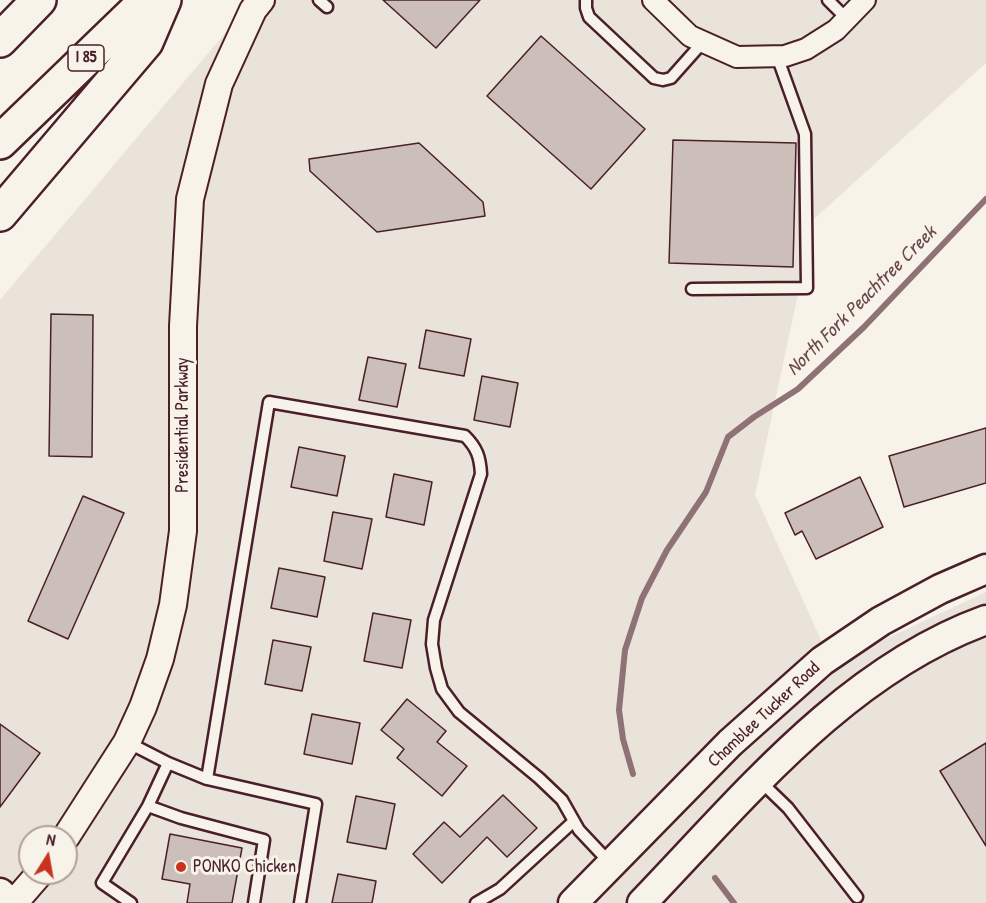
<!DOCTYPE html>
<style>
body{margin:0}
#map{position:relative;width:986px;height:903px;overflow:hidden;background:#f7f3e8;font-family:"Patrick Hand",sans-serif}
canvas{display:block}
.north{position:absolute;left:18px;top:825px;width:60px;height:60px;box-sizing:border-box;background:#f7f3e8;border:2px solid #b29e9c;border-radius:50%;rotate:11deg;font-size:16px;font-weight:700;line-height:24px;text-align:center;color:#4a1f2b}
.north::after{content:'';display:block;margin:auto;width:21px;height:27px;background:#c8321e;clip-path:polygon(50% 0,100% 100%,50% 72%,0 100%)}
</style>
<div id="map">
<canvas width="986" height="903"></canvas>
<div class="north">N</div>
</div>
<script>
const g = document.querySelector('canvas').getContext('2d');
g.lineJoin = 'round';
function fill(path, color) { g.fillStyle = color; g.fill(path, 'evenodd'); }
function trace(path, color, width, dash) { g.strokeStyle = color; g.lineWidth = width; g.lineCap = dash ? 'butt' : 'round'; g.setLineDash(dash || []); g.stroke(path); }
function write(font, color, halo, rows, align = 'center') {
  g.font = font + ' "Patrick Hand",sans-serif'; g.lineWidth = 6; g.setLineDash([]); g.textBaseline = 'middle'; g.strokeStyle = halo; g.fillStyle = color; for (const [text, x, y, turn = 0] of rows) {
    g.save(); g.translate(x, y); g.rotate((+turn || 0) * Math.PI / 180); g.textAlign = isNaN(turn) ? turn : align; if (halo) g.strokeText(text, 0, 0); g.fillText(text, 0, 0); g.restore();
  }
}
const built = new Path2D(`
 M253,0H986V63L814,219L755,495L832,664L986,592V903H0V300ZM30,837H66V873H30Z`);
const stream = new Path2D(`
 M633,774L623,739L619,710L625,650L642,598L667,550L706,492L728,437L754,417L798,389L864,327L986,199
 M715,878L734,903`);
const building = new Path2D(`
 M383,0H480L436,48Z
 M541,36L645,129L591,189L487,96Z
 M673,140L796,143L793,267L669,263Z
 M419,143L483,202L485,216L377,232L310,171L309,159Z
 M51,314L93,315L92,457L49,456Z
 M426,330L471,339L464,376L419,368Z
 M368,357L406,364L397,407L359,400Z
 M482,376L518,383L510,427L474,420Z
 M986,428V483L904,507L889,456Z
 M299,447L345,456L337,496L291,487Z
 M394,474L432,482L424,525L386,517Z
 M860,477L883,527L816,559L802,531L795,535L785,513Z
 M83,496L124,513L68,639L28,621Z
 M333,512L372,519L362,569L324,561Z
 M279,568L325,577L317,617L271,608Z
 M373,613L411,620L402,668L364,661Z
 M273,640L311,647L302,691L265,684Z
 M407,699L446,731L437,742L467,766L442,796L397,758L404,749L381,730Z
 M312,714L360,723L352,764L304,754Z
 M0,724L40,753L0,807Z
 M986,743V846L940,771Z
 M503,795L537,828L507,857L487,837L442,883L413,854L444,822L460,837Z
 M356,796L395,804L386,849L347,842Z
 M170,834L242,848L232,903H187L190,884L162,879Z
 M338,874L376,881L372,903H332Z`);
const service = new Path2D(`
 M319,0L327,7
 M586,0V8L589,17L654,78L663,80L671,78L703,42
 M828,0L847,19
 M692,289L807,288L805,134L777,56
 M127,742L168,763L207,779L316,804L300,903
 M207,779L269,402L465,436C477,448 480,457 481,474L434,620L432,644L436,668L442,689L459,712L539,778L562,800L579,830L611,864
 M760,781L788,808L857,897
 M148,806L181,818L264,840L254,903
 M131,903L102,883L148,806L168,763
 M476,903L500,889L574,821`);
const minor = new Path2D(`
 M653,0L690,36L737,57L785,56L806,49L836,30L865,0`);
const tertiary = new Path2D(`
 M66,837L127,742L143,707L160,659L173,605L183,531V326L190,199L219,84L253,10L261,0
 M14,903L40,873`);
const secondary = new Path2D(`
 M0,893L11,903
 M573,903L730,743L822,661L881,621L940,589L986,569
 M642,903C743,798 845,671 986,620`);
const motorway = new Path2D(`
 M0,40L39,0
 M0,142L147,0
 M0,214L146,42L164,0`);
const markers = [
 [181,867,6,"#c8321e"]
];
const shields = [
 [86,58,36]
];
const shieldNames = [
 ["I 85",86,58]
];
const streetNames = [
 ["Presidential Parkway",183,425,-90],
 ["Chamblee Tucker Road",764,715,-43]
];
const poiNames = [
 ["PONKO Chicken",193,867]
];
const waterNames = [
 ["North Fork Peachtree Creek",862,301,-45]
];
fill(built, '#eae3da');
trace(stream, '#8e7275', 6);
fill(building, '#ccbfb9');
trace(building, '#4a1f2b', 1.5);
trace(service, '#4a1f2b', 15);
trace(minor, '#4a1f2b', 24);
trace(tertiary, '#4a1f2b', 30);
trace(secondary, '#4a1f2b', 33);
trace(motorway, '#4a1f2b', 38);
trace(service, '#f7f3e8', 10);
trace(minor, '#f7f3e8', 20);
trace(tertiary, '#f7f3e8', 26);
trace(secondary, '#f7f3e8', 28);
trace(motorway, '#f7f3e8', 33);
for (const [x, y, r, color] of markers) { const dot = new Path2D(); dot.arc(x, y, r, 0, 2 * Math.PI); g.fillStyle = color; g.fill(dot); trace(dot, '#f7f3e8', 2); }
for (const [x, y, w] of shields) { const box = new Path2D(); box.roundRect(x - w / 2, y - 13, w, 26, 4.5); g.fillStyle = '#f7f3e8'; g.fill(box); trace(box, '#4a1f2b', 1.5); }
write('bold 16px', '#4a1f2b', null, shieldNames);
write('18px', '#4a1f2b', '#f7f3e8', streetNames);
write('18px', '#4a1f2b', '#f7f3e8', poiNames, 'left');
write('italic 20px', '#6c4950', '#f7f3e8', waterNames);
</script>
